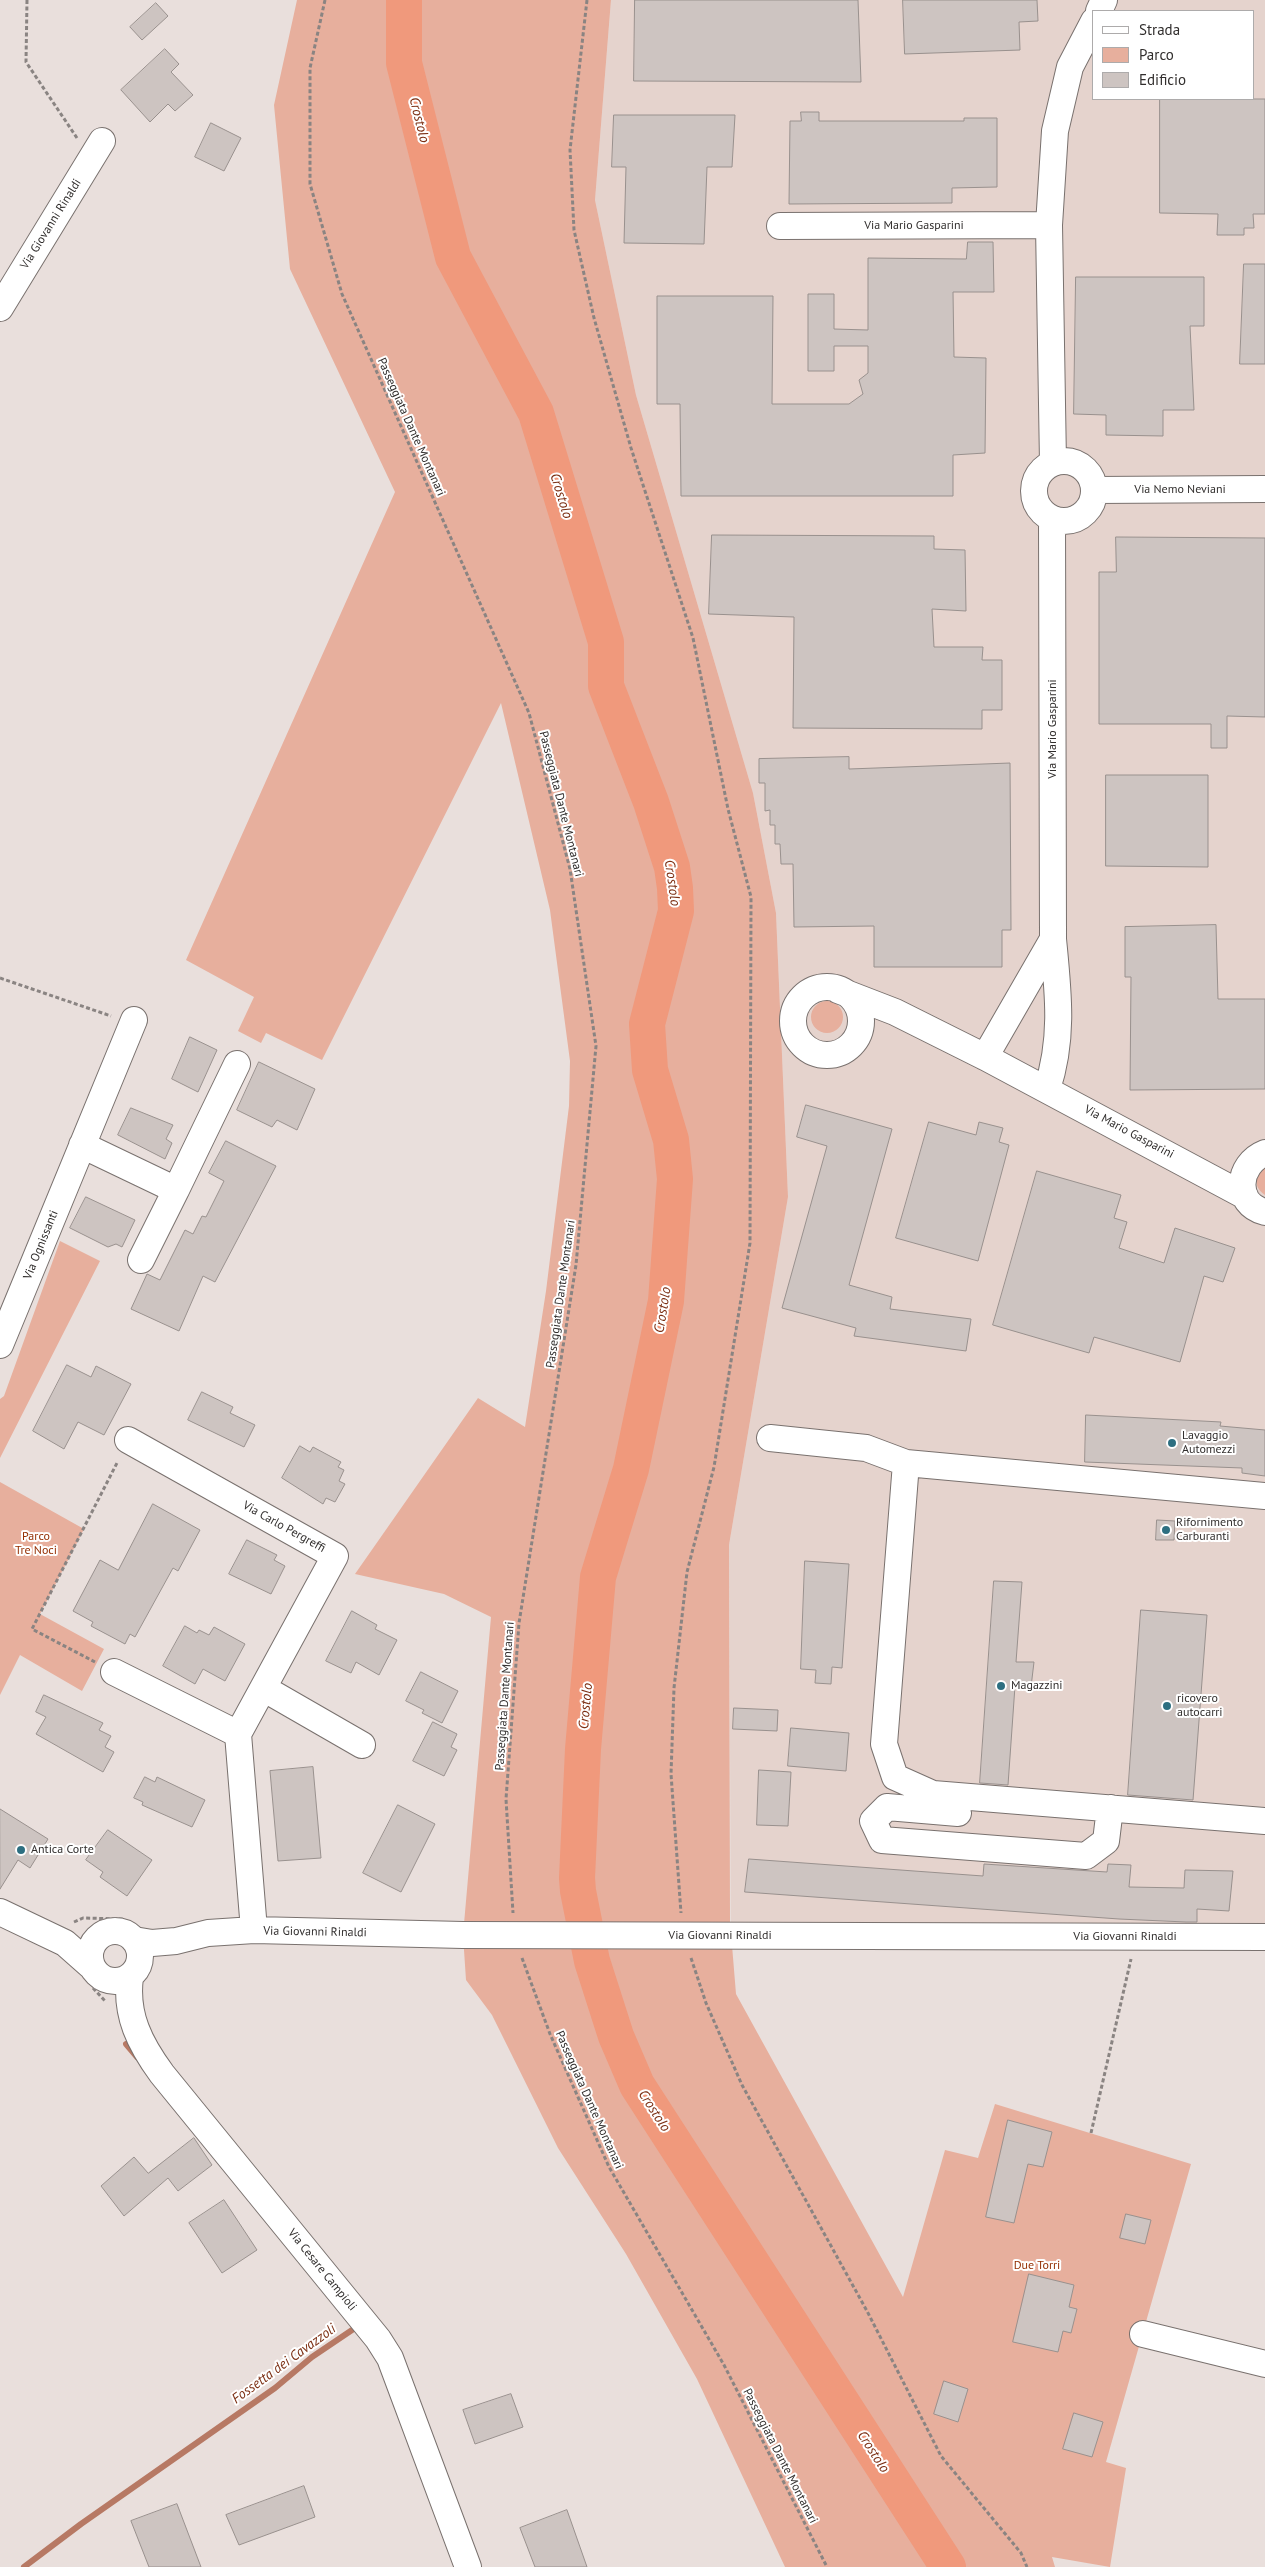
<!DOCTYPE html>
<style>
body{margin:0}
#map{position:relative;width:1265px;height:2567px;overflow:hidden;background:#e9dfdc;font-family:"PT Sans",sans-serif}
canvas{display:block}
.legend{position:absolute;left:1092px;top:10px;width:162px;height:90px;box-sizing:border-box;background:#fff;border:1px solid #adabab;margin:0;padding:6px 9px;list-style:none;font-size:15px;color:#312e2d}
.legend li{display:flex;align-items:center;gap:10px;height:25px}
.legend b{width:25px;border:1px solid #adabab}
</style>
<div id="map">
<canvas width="1265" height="2567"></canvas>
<ul class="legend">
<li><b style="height:6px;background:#fff"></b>Strada</li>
<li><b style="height:14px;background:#e7af9d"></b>Parco</li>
<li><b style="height:14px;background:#cdc4c1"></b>Edificio</li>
</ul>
</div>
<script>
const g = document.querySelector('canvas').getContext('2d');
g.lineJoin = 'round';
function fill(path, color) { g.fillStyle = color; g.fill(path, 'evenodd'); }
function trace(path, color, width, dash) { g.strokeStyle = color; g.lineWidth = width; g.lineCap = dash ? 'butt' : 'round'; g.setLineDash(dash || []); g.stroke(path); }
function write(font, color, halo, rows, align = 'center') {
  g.font = font + ' "PT Sans",sans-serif'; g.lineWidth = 4; g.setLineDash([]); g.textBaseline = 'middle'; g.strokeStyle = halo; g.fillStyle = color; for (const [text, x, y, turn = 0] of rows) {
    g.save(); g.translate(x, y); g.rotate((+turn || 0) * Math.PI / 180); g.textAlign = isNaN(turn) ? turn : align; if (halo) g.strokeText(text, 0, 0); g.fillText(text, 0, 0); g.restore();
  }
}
const built = new Path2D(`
 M611,0H1265V1938L731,1935L729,1545L788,1197L776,913L753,793L636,395L595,200ZM1094,11H1254V99H1094Z`);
const green = new Path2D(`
 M297,0H611L595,200L636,395L753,793L776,913L788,1197L729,1545L730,1921L736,1994L903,2297L945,2150L978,2158L995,2104L1191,2164L1106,2462L1126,2468L1110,2567L1052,2557L1055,2567H785L697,2379L626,2254L558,2148L492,2015L466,1980L463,1935L491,1617L444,1594L355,1574L478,1398L525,1427L546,1291L569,1106L570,1061L550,910L501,703L322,1060L266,1033L261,1043L238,1031L254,997L186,960L395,492L290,269L274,105Z
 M811 1017a16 16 0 1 1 32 0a16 16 0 1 1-32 0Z
 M1265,1167V1195C1252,1186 1256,1176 1265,1167Z
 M60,1241L100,1261L0,1458V1399L4,1396Z
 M0,1482L84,1529L40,1614L104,1649L82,1691L20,1655L0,1695Z`);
const stream = new Path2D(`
 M131,2042L126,2044L137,2057
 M24,2567L81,2524L275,2388L312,2357L355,2328L352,2323`);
const river = new Path2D(`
 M404,0V63L453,257L536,413L606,642V686L651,802L672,867L675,888L676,911L647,1024L650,1070L671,1140L675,1179L666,1301L631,1469L598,1577L583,1749L577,1878L578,1891L592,1961L616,2036L637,2085L948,2567`);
const building = new Path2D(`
 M635,0H858L861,82L634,81Z
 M903,0H1037L1038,21L1019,22L1020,50L905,54Z
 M156,3L168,16L142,40L130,27Z
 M165,49L179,64L171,72L193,95L175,111L168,104L150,122L121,90Z
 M1160,99H1265V214H1253L1254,228H1244V235H1217L1218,214L1160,213Z
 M801,112H819V121H964V118H997V187L952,188V203L789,204L790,121H801Z
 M614,115H735L732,167H707L704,244L624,243L626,167H612Z
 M211,123L241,138L224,171L195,157Z
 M968,242H993L994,292H953L954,357L986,358L985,453L953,455V496H681L680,404H657V296H773L772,404H849L863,394L859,380L868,373V346H834V371H808V294H834V329L868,330V258L966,259Z
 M1244,264H1265V364H1240Z
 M1076,277H1204V326H1190L1194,410H1163V436L1106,435V415L1074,414Z
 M712,535L934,536V549L965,550L966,611L932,609L934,647H983L982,660H1002V710H982V729L793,728L794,617L709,614Z
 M1116,537L1265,538V717L1227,716V748H1211V724H1099V572H1116Z
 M849,757V769L1010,763L1011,930H1002V967H874V926L794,927L793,864H781L780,844H775V825H770V810L765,811V783H759V759Z
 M1106,775H1208V867L1106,866Z
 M1216,925L1218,999H1265V1089L1130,1090L1131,977H1125V927Z
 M190,1037L217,1050L198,1092L172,1079Z
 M259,1062L315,1089L297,1130L277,1120L272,1127L237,1110Z
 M806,1105L892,1129L849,1285L892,1297L890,1309L971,1319L966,1351L854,1336L856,1328L782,1308L827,1146L797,1137Z
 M131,1108L173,1125L166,1139L172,1143L165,1159L118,1135Z
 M929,1122L976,1135L979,1122L1003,1128L999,1142L1009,1145L978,1261L896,1238Z
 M226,1141L276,1166L215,1282L203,1276L179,1331L131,1309L147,1274L160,1280L185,1230L193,1234L202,1216L206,1217L224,1181L209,1173Z
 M1037,1171L1121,1195L1114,1218L1127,1222L1119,1248L1164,1263L1175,1228L1235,1248L1223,1282L1204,1276L1180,1362L1094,1337L1089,1353L993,1325Z
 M86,1197L135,1220L122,1247L116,1244L108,1247L70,1228Z
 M67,1365L91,1377L96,1366L131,1384L104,1435L78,1422L64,1449L33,1431Z
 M202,1392L233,1407L230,1413L255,1425L244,1447L188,1420Z
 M1086,1415L1221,1422L1220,1426L1265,1430V1476L1242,1473V1468L1085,1462Z
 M300,1446L310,1452L313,1447L341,1462L338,1467L344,1470L339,1481L345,1484L335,1502L326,1498L323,1504L282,1478Z
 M153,1504L200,1530L178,1571L173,1568L135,1637L130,1634L125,1644L91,1626L93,1622L73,1611L100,1560L118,1570Z
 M1157,1520L1175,1521L1174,1540H1156Z
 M247,1540L277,1555L274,1560L285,1566L271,1594L229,1574Z
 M805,1561L849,1564L842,1668L832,1667L831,1684L815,1683L816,1670L801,1669Z
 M994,1581L1022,1582L1016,1662H1034L1031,1687L1015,1686L1008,1785L980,1783Z
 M1141,1610L1207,1615L1193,1800L1128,1795Z
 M352,1611L377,1625L375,1629L397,1640L379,1675L356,1662L351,1673L326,1661Z
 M185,1626L197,1633L199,1630L209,1635L214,1627L245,1644L225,1681L203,1669L195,1684L163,1666Z
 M421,1672L458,1691L442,1723L422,1713L424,1710L406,1701Z
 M44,1695L103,1723L99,1730L111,1736L105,1747L114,1752L103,1772L36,1734L46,1717L36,1712Z
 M734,1708L778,1710L777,1731L733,1729Z
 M433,1722L457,1734L451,1747L457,1750L444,1776L413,1761Z
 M791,1728L849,1733L846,1771L788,1766Z
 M313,1767L321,1858L278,1861L270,1771Z
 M759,1770L791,1772L788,1826L757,1825Z
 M145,1777L155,1782L157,1777L205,1800L192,1827L142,1805L143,1802L134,1798Z
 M398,1805L435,1824L401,1892L363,1873Z
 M0,1809L48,1839L30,1868L18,1860L0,1889Z
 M108,1830L152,1860L127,1896L100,1877L103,1872L86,1860Z
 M749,1859L983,1876L984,1864L1107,1872L1108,1864L1131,1865L1129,1887L1184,1888L1185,1870L1233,1871L1229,1911L1197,1909V1922H1186L1119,1919L745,1892Z
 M1008,2120L1052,2132L1043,2167L1028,2164L1014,2223L986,2217Z
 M194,2138L212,2165L178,2191L168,2178L124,2216L101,2186L134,2157L148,2173Z
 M224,2200L257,2250L222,2273L189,2223Z
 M1126,2214L1151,2220L1145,2244L1120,2238Z
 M1029,2274L1074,2285L1069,2307L1077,2309L1071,2333L1063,2331L1058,2352L1013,2342Z
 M944,2381L968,2389L958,2422L934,2414Z
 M511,2394L523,2427L475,2444L463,2410Z
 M1074,2413L1103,2422L1092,2457L1063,2449Z
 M304,2486L315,2517L239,2545L226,2515Z
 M177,2504L201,2567H149L131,2521Z
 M567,2510L587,2567H535L520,2528Z`);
const path = new Path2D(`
 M27,0L26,62L77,138
 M325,0L310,68V184L342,294L529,713L570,869L596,1046L576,1265L519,1623L506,1799L513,1913
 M587,0L570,150L574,230L594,318L631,448L693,638L728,809L751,897L750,1243L714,1467L687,1572L674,1688L671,1774L681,1913
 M0,978L111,1016
 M95,1662L32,1629L118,1461
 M74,1922L83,1918L124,1919
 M522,1958L550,2034L609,2167L724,2365L827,2567
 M691,1958L706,2003L742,2085L867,2311L941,2456L1021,2553L1027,2567
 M93,1988L106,2002
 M1091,2133L1131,1959`);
const minor = new Path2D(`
 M1099,11L1104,0
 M780,226L1049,225
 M0,308L102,141
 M1034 491a30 30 0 1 1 60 0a30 30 0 1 1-60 0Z
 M1053,463L1049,225L1055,131L1070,67L1094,21
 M1095,490L1265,489
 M793 1021a34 34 0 1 1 68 0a34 34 0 1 1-68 0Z
 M838,990L895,1012L985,1057L1245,1196
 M985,1057L1053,939
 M1047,1089C1064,1038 1058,991 1053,939L1052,519
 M82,1145L176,1190L237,1064
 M1265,1153C1237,1164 1233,1204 1265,1212
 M141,1260L176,1190
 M0,1345L134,1020
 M770,1438L866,1448L906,1463L1265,1496
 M128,1440L335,1556L238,1734
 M906,1463L884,1744L895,1777L933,1794L1265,1821
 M114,1672L238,1734L254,1930
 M263,1688L362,1745
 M958,1813L887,1807L873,1821L882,1840L1086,1856L1106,1841L1110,1808
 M0,1912L65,1943L91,1966
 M90 1956a25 25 0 1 1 50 0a25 25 0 1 1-50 0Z
 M134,1940L152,1943L176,1941L208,1933L254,1930L463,1935L1265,1937
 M130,1977C125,2015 140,2044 162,2074L378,2339L390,2358L468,2567
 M1143,2334L1265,2364`);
const markers = [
 [1172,1443,5,"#2d6f81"],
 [1166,1530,5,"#2d6f81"],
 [1001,1686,5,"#2d6f81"],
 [1167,1706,5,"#2d6f81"],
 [21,1850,5,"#2d6f81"]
];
const streetNames = [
 ["Via Giovanni Rinaldi",51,224,-58],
 ["Via Mario Gasparini",914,226],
 ["Passeggiata Dante Montanari",411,427,66],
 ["Via Nemo Neviani",1180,490],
 ["Via Mario Gasparini",1053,729,-90],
 ["Passeggiata Dante Montanari",561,804,76],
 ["Via Mario Gasparini",1129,1132,28],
 ["Via Ognissanti",41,1245,-68],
 ["Passeggiata Dante Montanari",561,1294,-82],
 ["Via Carlo Pergreffi",284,1527,29],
 ["Passeggiata Dante Montanari",505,1696,-86],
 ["Via Giovanni Rinaldi",315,1932,1],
 ["Via Giovanni Rinaldi",720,1936],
 ["Via Giovanni Rinaldi",1125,1937],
 ["Passeggiata Dante Montanari",589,2100,66],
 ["Via Cesare Campioli",322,2270,51],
 ["Passeggiata Dante Montanari",780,2456,63]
];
const poiNames = [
 ["Lavaggio",1182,1436],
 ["Automezzi",1182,1450],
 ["Rifornimento",1176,1523],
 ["Carburanti",1176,1537],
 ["Magazzini",1011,1686],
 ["ricovero",1177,1699],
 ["autocarri",1177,1713],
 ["Antica Corte",31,1850]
];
const parkNames = [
 ["Parco",36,1537],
 ["Tre Noci",36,1551],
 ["Due Torri",1037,2266]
];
const waterNames = [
 ["Crostolo",419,120,76],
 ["Crostolo",561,496,73],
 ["Crostolo",672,883,82],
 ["Crostolo",663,1310,-81],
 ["Crostolo",586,1706,-85],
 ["Crostolo",654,2111,57],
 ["Fossetta dei Cavazzoli",284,2364,-36],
 ["Crostolo",873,2452,57]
];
fill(built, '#e5d3cd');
fill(green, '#e7af9d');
trace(stream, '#b77964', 6);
trace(river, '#f0997c', 36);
fill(building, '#cdc4c1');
trace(building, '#99918e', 1);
trace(minor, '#79716e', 28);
trace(path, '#8a8482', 3, [4, 2.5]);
trace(minor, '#fff', 26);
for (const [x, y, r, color] of markers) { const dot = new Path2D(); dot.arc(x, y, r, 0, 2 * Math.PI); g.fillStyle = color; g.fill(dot); trace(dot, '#fff', 2); }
write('12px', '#312e2d', '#fff', streetNames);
write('12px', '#312e2d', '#fff', poiNames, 'left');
write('12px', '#942f03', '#fff', parkNames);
write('italic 14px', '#7c2f13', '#fff', waterNames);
</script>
